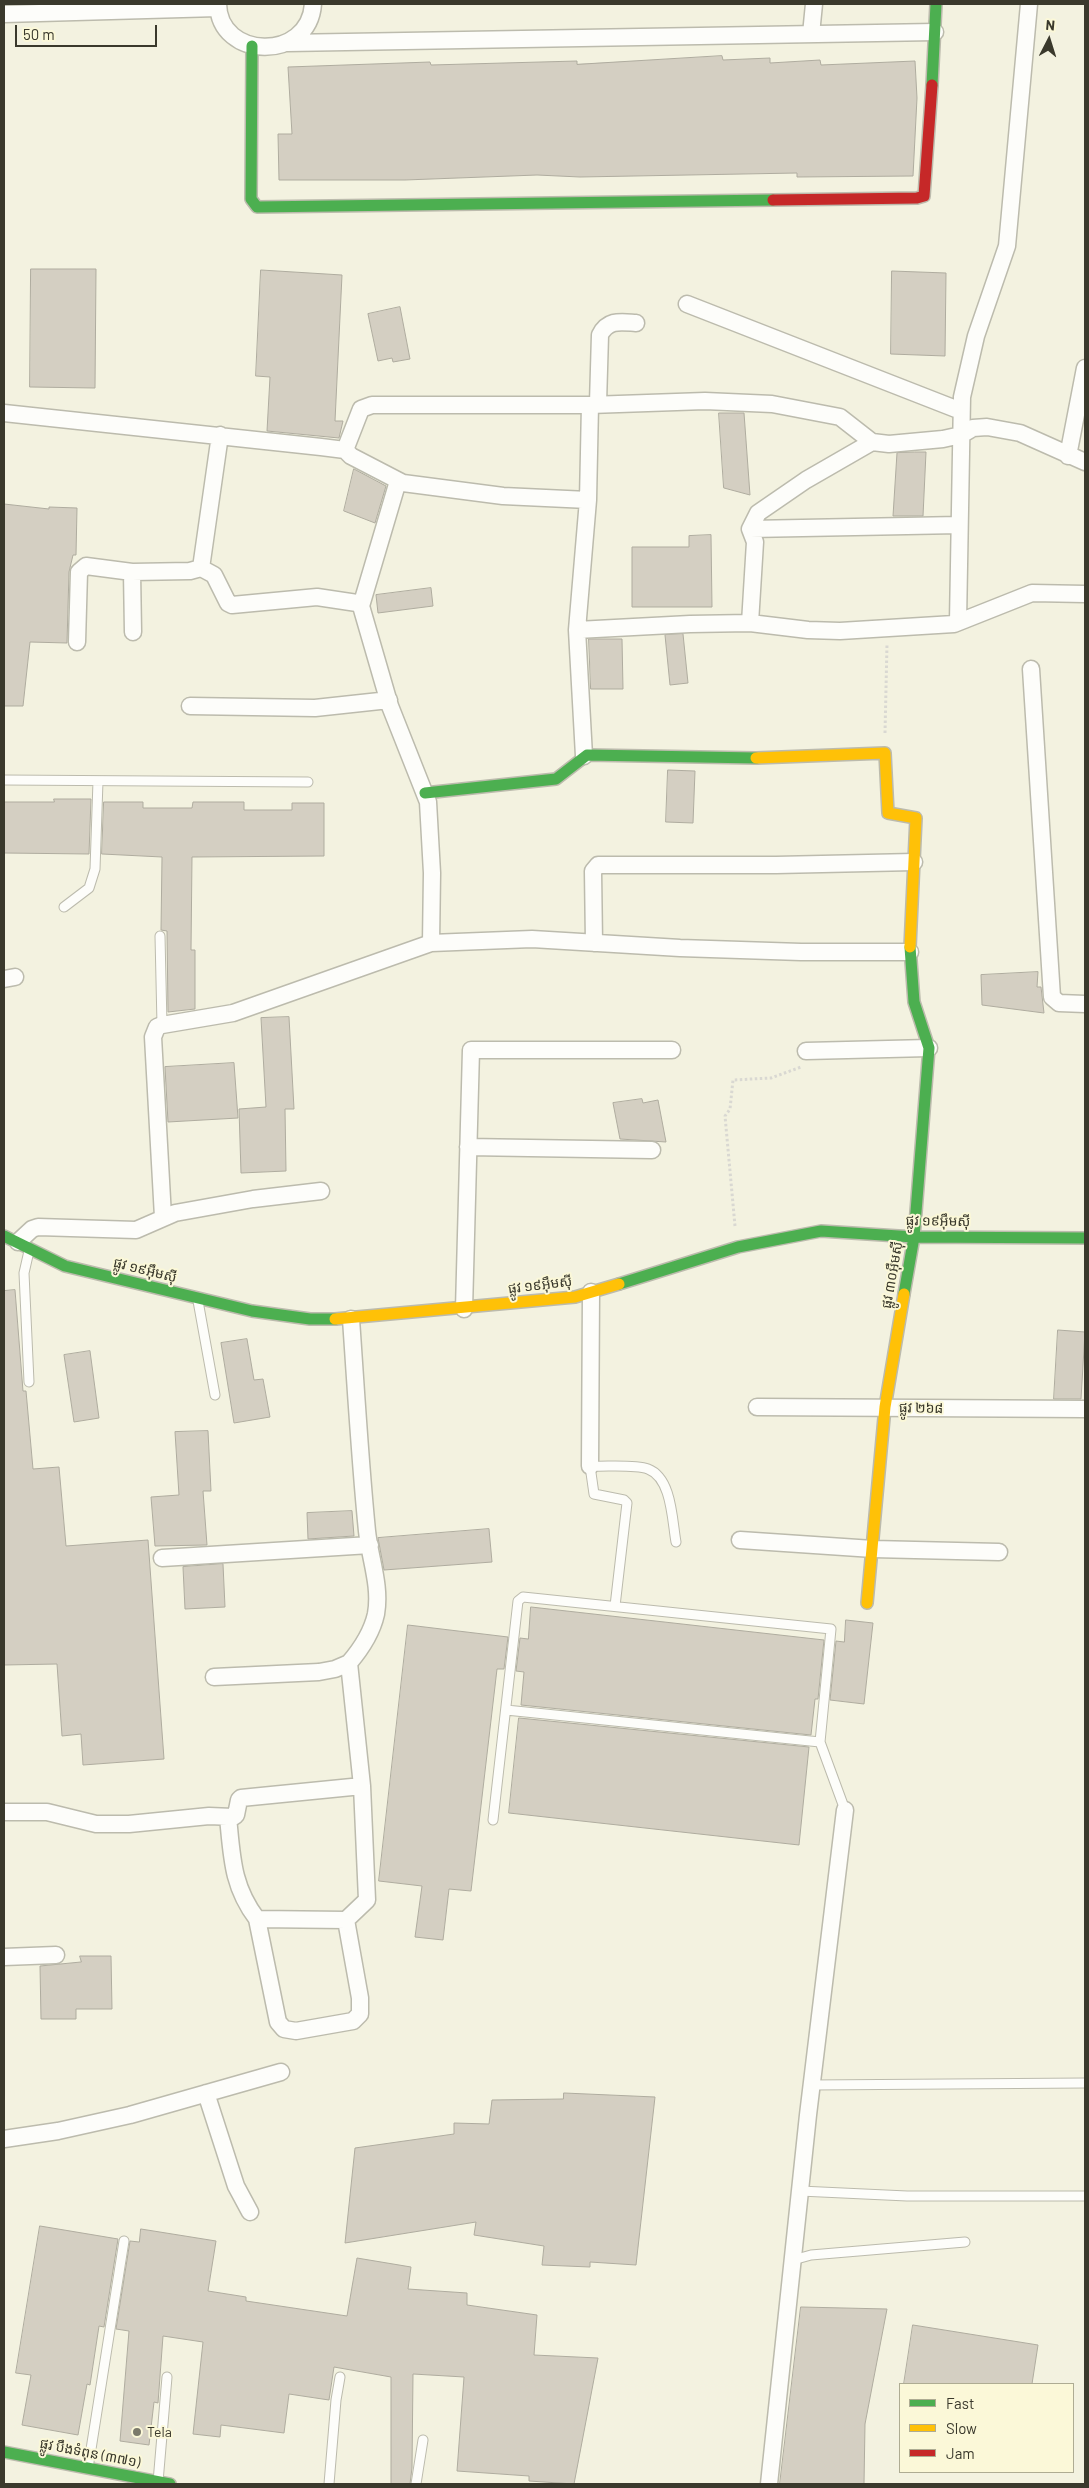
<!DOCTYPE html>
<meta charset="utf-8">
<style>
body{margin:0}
#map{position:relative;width:1089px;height:2488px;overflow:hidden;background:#f3f2e0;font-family:Barlow,sans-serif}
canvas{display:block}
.frame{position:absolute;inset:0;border:5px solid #3a392c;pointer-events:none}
.legend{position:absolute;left:899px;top:2383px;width:175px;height:90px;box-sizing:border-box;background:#fbf8d8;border:1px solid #aeac93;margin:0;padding:6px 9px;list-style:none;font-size:15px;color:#3a392c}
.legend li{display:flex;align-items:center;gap:10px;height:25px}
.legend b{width:25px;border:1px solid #aeac93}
.north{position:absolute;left:1024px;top:15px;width:50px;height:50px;-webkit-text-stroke:4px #fbf8d8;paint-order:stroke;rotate:5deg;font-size:14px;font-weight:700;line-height:20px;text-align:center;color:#3a392c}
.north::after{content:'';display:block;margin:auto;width:18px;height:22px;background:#3a392c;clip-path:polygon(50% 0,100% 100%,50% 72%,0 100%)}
.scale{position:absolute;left:15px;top:25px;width:142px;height:22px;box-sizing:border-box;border:2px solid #3a392c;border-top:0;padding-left:6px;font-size:15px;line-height:18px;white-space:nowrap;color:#3a392c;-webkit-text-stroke:4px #fbf8d8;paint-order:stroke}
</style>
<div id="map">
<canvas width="1089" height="2488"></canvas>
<div class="frame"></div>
<ul class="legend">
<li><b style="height:6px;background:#4caf50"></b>Fast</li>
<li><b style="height:6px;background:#ffc107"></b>Slow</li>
<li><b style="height:6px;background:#c62828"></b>Jam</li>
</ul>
<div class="north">N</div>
<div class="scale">50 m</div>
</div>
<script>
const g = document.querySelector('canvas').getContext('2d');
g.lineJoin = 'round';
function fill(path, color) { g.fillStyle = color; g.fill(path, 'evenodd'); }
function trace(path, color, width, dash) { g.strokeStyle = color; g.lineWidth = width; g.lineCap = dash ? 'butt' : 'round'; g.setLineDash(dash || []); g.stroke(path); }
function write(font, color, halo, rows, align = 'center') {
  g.font = font + ' Barlow,"Noto Sans Khmer",sans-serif'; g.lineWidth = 4; g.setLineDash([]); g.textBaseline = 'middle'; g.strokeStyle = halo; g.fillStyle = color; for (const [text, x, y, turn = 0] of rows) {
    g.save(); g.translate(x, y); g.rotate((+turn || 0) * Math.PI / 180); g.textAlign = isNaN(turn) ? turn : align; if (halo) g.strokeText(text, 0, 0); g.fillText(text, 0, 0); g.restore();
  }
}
const building = new Path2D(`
 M722,56L723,60L770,58V63L820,60L821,65L915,61L917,98L913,176L797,177V173L580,177L537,175L405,180H279L278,134H292L288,67L430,62L431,65L577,61V64Z
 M31,269H96L95,388L30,387Z
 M261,270L342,275L335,421H343L339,438L267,431L270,377L256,376Z
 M892,271L946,273L945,356L891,354Z
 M400,307L410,359L393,362L392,358L378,361L368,314Z
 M719,413H744L750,495L724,488Z
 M915,452H926L923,516H893L897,453Z
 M354,469L386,486L375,523L344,511Z
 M4,504L49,509V507L77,508L76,555H73L69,572L67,643L30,642L23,706H4Z
 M711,535L712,607H632V547H689V536Z
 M431,588L433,606L378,613L376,595Z
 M683,634L688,683L670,685L665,635Z
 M589,639H622L623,689H591Z
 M668,770L695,771L693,823L666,822Z
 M54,799H91L89,854L4,853V802H54Z
 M104,802H143V808H192L193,802H244V810H292V803H324V856L192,857L191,950H195V1009L168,1012L167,931L161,930L162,857L102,854Z
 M1038,972L1037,987H1041L1044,1013L982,1005L981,975Z
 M289,1017L294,1109H285L286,1171L241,1173L239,1109L266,1107L261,1018Z
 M234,1063L238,1118L168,1122L165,1067Z
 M642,1099L643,1103L658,1100L666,1142L620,1139L613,1103Z
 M15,1290L23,1391H26L33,1469L59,1467L66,1546L148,1540L164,1759L83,1765L81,1734L62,1736L57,1664L4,1665V1291Z
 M1058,1330L1085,1332L1081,1399H1054Z
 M247,1339L254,1380L263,1379L270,1417L234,1423L221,1343Z
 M90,1351L99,1418L74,1422L64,1355Z
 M208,1431L211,1491H203L207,1545L155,1546L151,1497L179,1495L175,1432Z
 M352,1511L354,1536L308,1539L307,1513Z
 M489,1529L492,1562L384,1570L378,1538Z
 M223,1564L225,1607L185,1609L183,1567Z
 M531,1607L824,1640L818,1699H815L811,1735L521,1705L524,1672L516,1671L520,1638L528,1639Z
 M846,1620L873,1623L864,1704L830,1700L836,1641L844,1642Z
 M408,1625L508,1637L504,1669H497L471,1891L449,1889L443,1940L415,1937L422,1886L379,1881Z
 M519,1718L809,1747L799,1845L509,1813Z
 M80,1956H111L112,2009H76V2019H41L40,1966L81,1962Z
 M564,2093L655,2097L636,2265L590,2262V2267L542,2265L544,2246L474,2235L476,2222L345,2243L355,2148L454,2134V2123L489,2124L492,2100L563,2099Z
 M40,2226L118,2239L104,2327L99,2326L90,2385L87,2384L78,2435L22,2425L31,2375L16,2373Z
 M141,2229L216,2241L208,2291L246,2297V2301L347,2316L357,2258L411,2267L408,2289L467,2293V2305L537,2315L534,2355L598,2358L574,2484L529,2481V2476L457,2471L464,2377L413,2374L412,2468L410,2484H391V2377L334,2367L329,2400L289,2394L284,2433L221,2425L220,2437L193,2434L203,2342L163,2336L158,2403L154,2402L149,2445L120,2441L129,2331L116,2329L130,2241L139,2242Z
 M801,2307L887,2309L865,2424L864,2484H780Z
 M913,2325L1038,2345L1032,2384H904Z`);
const path = new Path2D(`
 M885,733L887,644
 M735,1226L725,1116L730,1109L733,1080L771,1078L801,1067`);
const lane = new Path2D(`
 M4,780L308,782
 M64,907L89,888L95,869L98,781
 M160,936L162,1025
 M198,1301L215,1395
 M29,1382L24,1273L29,1251
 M615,1606L627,1503L624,1500L594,1494L590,1466C605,1467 634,1464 648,1469C672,1478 672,1520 676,1542
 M506,1710L820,1742
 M493,1820L518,1601L523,1597L831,1629L820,1742L845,1810
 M812,2085L1085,2083
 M800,2191L907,2196H1085
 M793,2260L811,2255L965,2242
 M88,2468L124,2241
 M158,2482L167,2377
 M329,2484L336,2400L340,2377
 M416,2484L423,2440`);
const street = new Path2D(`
 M218,4C219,60 309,62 313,4
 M4,14L218,8
 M811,34L814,4
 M287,43L935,32
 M687,304L961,411
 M598,403L600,335C608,319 621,322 636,323
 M4,413L321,447L345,450L351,456L403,483L503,496L588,500
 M345,450L361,409L372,405H590L705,401L772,404L840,417L872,442L889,444L943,439L961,435L973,428L987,427L1020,433L1085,462
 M1068,456L1085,368
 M750,529L959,525
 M201,568L220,435
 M132,572L133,632
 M361,606L398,481
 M958,622L962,397L976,336L1007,246L1029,4
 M750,623L755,542L750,529L758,513L806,480L872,442
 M577,630L690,624L750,623L808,630L840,631L954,624L1032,593L1085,594
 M77,642L79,572L86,566L132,572L190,571L201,568L214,575L228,603L232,605L317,597L357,603L361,606L390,706L428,802L432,873L431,943
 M1031,669L1052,997L1059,1003L1085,1004
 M190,706L315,708L389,700
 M584,756L577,630L588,500L590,405
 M594,943L593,871L598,865H776L914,862
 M4,979L15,977
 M806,1051L929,1048
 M468,1147L652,1150
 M163,1217L153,1037L157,1027L162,1025L233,1013L431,943L532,939L680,948L801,952H910
 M18,1242L32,1229L38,1227L136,1230L175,1213L253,1199L321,1191
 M464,1309L471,1050H672
 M757,1407L1085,1409
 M590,1466L591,1292
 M740,1540L873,1549L999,1552
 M162,1558L370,1545
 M214,1677L319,1672L335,1669L349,1663
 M4,1812H47L96,1824H129L209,1816L233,1817L236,1815L239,1800L241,1798L362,1786
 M228,1817C232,1857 232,1886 257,1919L346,1920L367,1900L362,1786L349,1663C361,1649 372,1632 376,1614C381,1586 370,1559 367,1531C360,1461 356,1390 351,1319
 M257,1919L278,2022L284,2029L296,2031L353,2021L360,2014V1998L346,1920
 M4,1957L56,1955
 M206,2093L236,2186L250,2212
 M4,2139L58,2131L130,2115L281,2072
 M769,2484L808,2115L845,1810`);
const fast = new Path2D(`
 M252,46L251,199L257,207L773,200
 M932,85L936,4
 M425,793L556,779L587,755L756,758
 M4,1236L65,1266L252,1311L310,1319H335
 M619,1284L738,1247L821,1231L914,1237L1085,1238
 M904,1294L914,1237L929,1048L914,1002L910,947
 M4,2452L170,2484`);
const slow = new Path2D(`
 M756,758L885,753L888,813L916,818L910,947
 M335,1319L575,1297L619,1284
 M867,1603L885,1407L904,1294`);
const jam = new Path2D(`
 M773,200L917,198L924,196L932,85`);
const markers = [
 [137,2432,5,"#7b7a6b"]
];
const streetNames = [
 ["ផ្លូវ ១៩អ៊ឹមស៊ី",938,1221,1],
 ["ផ្លូវ ១៩អ៊ឹមស៊ី",145,1270,14],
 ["ផ្លូវ ៣០អ៊ឹមស៊ី",892,1275,-80],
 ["ផ្លូវ ១៩អ៊ឹមស៊ី",540,1285,-7],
 ["ផ្លូវ ២៦៨",921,1408,1],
 ["ផ្លូវ បឹងទំពុន (៣៧១)",90,2453,11]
];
const poiNames = [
 ["Tela",147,2432]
];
fill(building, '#d4cfc2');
trace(building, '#afac9f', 1);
trace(lane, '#bcbbad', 11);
trace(street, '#bcbbad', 19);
trace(fast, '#bcbbad', 14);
trace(slow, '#bcbbad', 14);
trace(jam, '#bcbbad', 14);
trace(path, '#d9d8d2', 3, [2.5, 2.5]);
trace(lane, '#fdfdfa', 9);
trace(street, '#fdfdfa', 16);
trace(fast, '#4caf50', 11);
trace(slow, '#ffc107', 11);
trace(jam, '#c62828', 11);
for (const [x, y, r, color] of markers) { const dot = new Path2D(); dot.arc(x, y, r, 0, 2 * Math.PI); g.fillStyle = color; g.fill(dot); trace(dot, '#fbf8d8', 2); }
write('14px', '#3a392c', '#fbf8d8', streetNames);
write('14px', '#3a392c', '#fbf8d8', poiNames, 'left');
</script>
